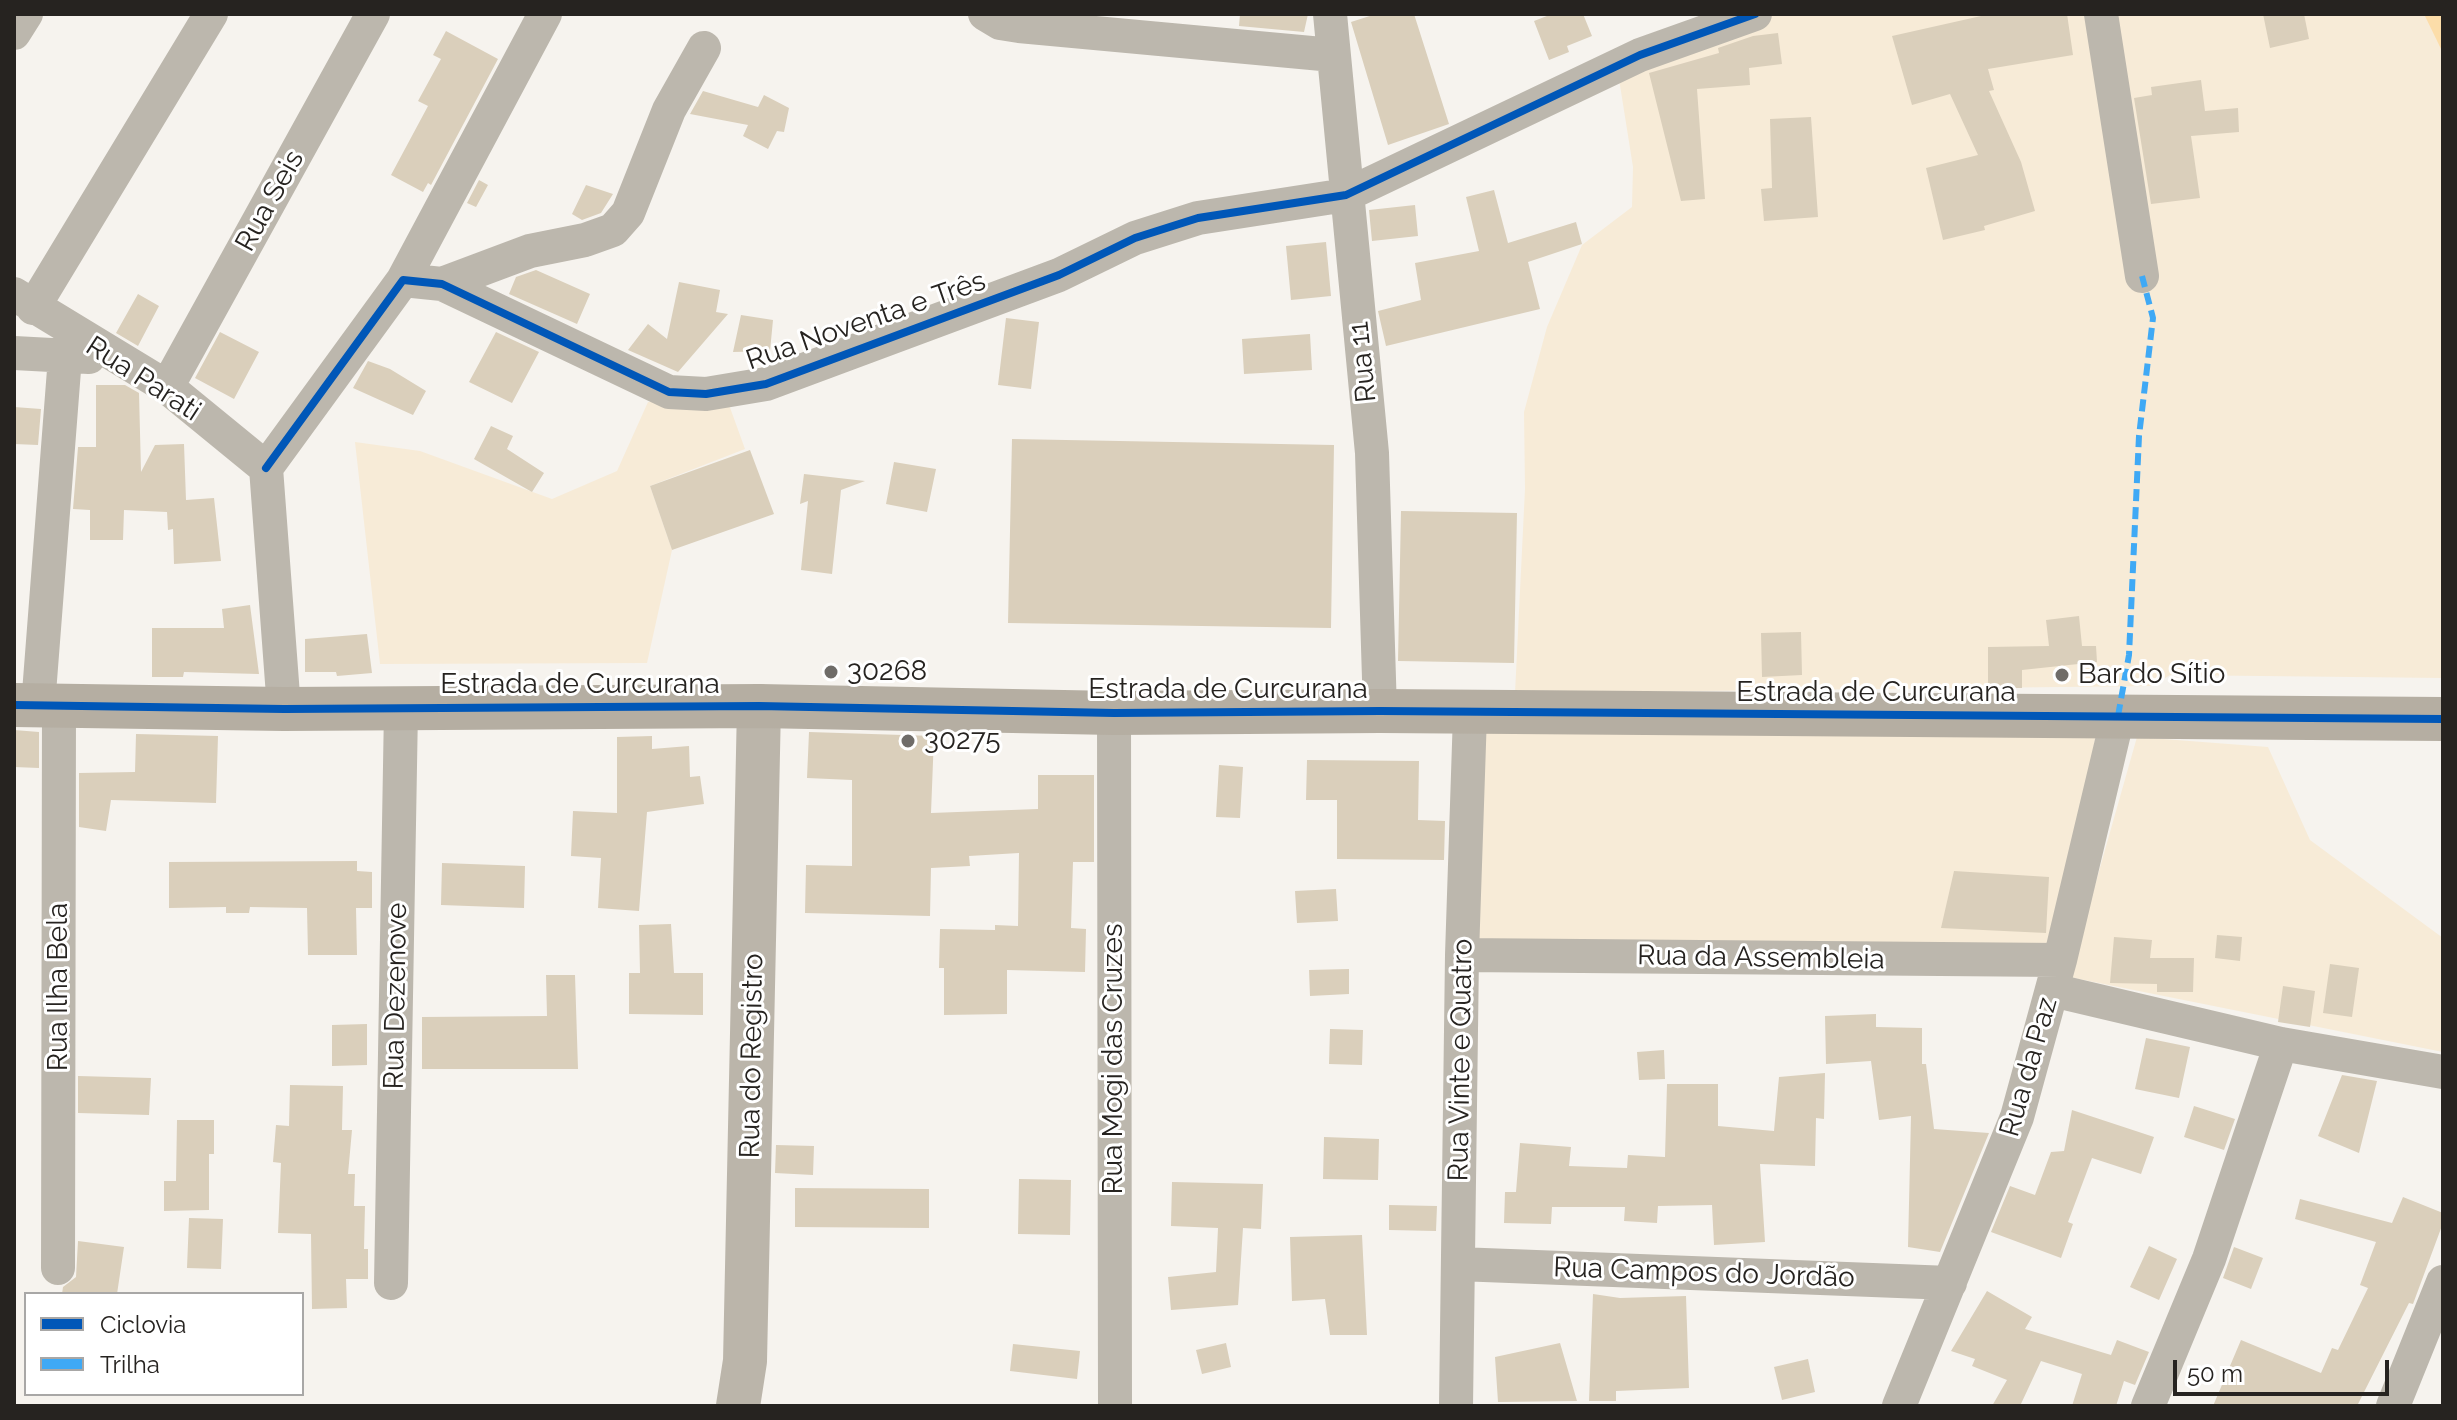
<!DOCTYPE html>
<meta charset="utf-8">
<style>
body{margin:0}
#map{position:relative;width:2457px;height:1420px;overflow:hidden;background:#f6f3ee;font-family:Raleway,sans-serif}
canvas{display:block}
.frame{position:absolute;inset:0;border:16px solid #262320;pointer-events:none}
.legend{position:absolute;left:24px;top:1292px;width:280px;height:104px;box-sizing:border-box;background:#fff;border:2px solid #a8a7a6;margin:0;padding:10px 14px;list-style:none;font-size:24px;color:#262320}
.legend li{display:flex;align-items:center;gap:16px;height:40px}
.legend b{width:40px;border:2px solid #a8a7a6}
.scale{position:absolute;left:2173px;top:1360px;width:216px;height:36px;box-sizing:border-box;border:4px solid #262320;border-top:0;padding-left:10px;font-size:24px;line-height:28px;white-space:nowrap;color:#262320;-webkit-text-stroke:6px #fff;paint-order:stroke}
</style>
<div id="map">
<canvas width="2457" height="1420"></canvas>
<div class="frame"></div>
<ul class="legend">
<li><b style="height:10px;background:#0057b8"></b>Ciclovia</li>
<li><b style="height:10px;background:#3fa9f5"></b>Trilha</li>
</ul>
<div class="scale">50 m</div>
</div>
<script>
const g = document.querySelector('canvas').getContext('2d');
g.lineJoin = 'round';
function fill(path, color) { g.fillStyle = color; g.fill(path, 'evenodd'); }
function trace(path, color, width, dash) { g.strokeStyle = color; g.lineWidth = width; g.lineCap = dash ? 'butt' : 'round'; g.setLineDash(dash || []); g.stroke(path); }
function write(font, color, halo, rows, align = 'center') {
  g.font = font + ' Raleway,sans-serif'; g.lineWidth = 6; g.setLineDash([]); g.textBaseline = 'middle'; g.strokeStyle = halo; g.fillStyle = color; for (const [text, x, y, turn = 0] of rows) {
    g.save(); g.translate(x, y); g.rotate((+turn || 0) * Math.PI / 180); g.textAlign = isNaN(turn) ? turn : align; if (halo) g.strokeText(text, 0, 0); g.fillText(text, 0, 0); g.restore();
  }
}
const green = new Path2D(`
 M1737,14H2443V678L2170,675L2153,686L1515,693L1525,489L1524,412L1547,327L1582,245L1632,207L1633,167L1619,79Z
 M648,402H728L745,449L650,486L672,550L647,663L380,664L355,442L420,451L552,499L617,471Z
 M1483,732L2096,735L2052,945L1473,940Z
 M2137,737L2268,747L2310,840L2443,938V1052L2069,977Z`);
const water = new Path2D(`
 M2424,14H2443V53Z`);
const building = new Path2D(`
 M1240,14H1308L1304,32L1239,26Z
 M1376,14H1414L1449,124L1388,145L1351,22Z
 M1552,14H1583L1592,36L1567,46L1569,52L1549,60L1534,21Z
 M1990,14H2067L2073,55L1988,69L1994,90L1989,91L2021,162L2035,211L1984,226L1985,230L1943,240L1926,168L1978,155L1950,94L1912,105L1892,36Z
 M2263,14H2304L2309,39L2270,48Z
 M446,31L498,59L431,185L428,183L423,192L391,175L428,106L418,101L441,59L433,55Z
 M1778,33L1782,64L1749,68L1750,85L1697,89L1705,199L1681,201L1649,73L1719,53L1718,48L1753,36Z
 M2201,80L2205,111L2238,108L2239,132L2191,136L2200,198L2151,204L2134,98L2152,95L2151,87Z
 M703,91L758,107L764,95L789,108L784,132L777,131L768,149L743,136L748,125L690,114Z
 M1811,117L1818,217L1764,221L1761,189L1772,188L1770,119Z
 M479,180L488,185L476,207L467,203Z
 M586,185L613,194L601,213L582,220L572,214Z
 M1494,190L1508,243L1576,222L1582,244L1528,262L1540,309L1386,346L1378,311L1421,300L1415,263L1479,251L1466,197Z
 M1415,205L1418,236L1372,241L1369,210Z
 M1326,242L1331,296L1291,300L1286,246Z
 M536,270L590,294L577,324L509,294L516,277Z
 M679,282L720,290L716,312L728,314L678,372L628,350L648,324L667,339Z
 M138,294L159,306L138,346L116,333Z
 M741,315L773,320L770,351L733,352Z
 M1006,318L1039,322L1031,389L998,385Z
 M220,332L259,352L234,399L195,378Z
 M496,332L539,352L512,403L469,382Z
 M1310,334L1312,370L1244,374L1242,339Z
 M368,361L390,369L426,391L413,415L353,388Z
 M96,385H125L139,393L141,472L155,445L184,444L186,500L214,498L221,561L174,564L173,529L168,530L167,512L124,510L123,540H90V510L73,509L78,447H96Z
 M14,407L41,409L38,445L14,444Z
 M491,426L513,436L507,449L544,473L532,492L474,459Z
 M1012,439L1334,445L1331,628L1008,623Z
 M750,450L774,514L672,550L650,486Z
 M894,462L936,469L927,512L886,504Z
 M804,474L865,481L841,490L832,574L801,570L808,501L800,504Z
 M1401,511L1517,513L1514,663L1398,661Z
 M250,605L259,674L184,672L183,677H152V628H224L222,609Z
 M2079,616L2082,646H2096L2097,662L2022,670V688H1988V647L2049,646L2046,620Z
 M1801,632L1802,675L1762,677L1761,633Z
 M367,634L372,673L337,676L336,672H305V639Z
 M14,730L39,732V768L14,767Z
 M809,732L934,736L931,813L1038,809V775H1094V862H1073L1071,928L1086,929L1085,972L1007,970V1014L944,1015V968H939L940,929L995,930V925L1018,926L1019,853L969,856L970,866L931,868L930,916L805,913L806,865L852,866V780L807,778Z
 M136,734L218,736L216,803L111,800L106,831L79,827V773L135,772Z
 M652,736V749L689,746L690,777L700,776L704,804L647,812L639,911L598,908L601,858L571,856L573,811L617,813V737Z
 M1307,760L1419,761L1418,820L1445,821L1444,860L1337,859V800H1306Z
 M1219,765L1243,767L1240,818L1216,817Z
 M357,861V871L372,872V908H356L357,955H308L307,908L250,907L249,913H226V907L169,908V862Z
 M442,863L525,866L524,908L441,905Z
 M1954,871L2049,877L2046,933L1941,928Z
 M1336,889L1338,921L1297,923L1295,891Z
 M671,924L674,973H703V1015L629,1014V973H640L639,925Z
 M2217,935L2242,937L2240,961L2215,958Z
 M2114,937L2152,940L2150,958H2194L2193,992H2157V984L2110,983Z
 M2330,964L2359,968L2352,1017L2323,1013Z
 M1349,969V994L1310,996L1309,970Z
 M546,975H575L578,1069H422V1017L547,1016Z
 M2283,986L2315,991L2310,1027L2278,1022Z
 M1876,1014V1027L1922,1028V1064H1926L1934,1129L1989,1133L1940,1252L1908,1247L1911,1116L1879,1120L1871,1061L1826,1064L1825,1016Z
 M367,1024V1065L332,1066V1025Z
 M1330,1029L1363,1030L1362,1065L1329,1064Z
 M2146,1038L2190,1047L2179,1098L2135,1089Z
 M1664,1050L1665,1079L1639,1080L1637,1052Z
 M1825,1073L1824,1119L1816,1118L1815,1166L1760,1164L1765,1242L1714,1245L1712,1205L1658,1206L1657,1223L1624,1221L1625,1207H1552L1551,1224L1504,1223L1505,1192H1516L1520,1143L1571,1147L1569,1166L1627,1168L1628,1155L1665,1157L1667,1084H1718V1126L1774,1131L1779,1077Z
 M2342,1075L2377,1081L2359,1153L2318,1136Z
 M78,1076L151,1078L149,1115L78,1113Z
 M290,1085L343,1086L342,1130H352L348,1174H355L354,1206H365L364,1249H368V1279H346L347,1308L312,1309L311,1234L278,1233L281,1163L273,1162L276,1125L289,1126Z
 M2194,1106L2235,1119L2224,1150L2184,1137Z
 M2072,1110L2154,1137L2141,1174L2092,1158L2068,1222L2073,1224L2061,1258L1991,1232L2010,1186L2035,1195L2051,1152L2064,1151Z
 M177,1120H214V1154H209V1210L164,1211V1181H176Z
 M1324,1137L1379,1139L1378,1180L1323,1179Z
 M776,1145L814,1146L813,1175L775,1173Z
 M1019,1179L1071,1180L1070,1235L1018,1234Z
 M1172,1182L1263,1184L1261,1229L1243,1228L1238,1305L1171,1310L1168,1277L1216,1272L1218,1228L1171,1226Z
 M795,1188L929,1189V1228L795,1227Z
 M2403,1197L2443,1213V1223L2413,1304L2409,1303L2357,1406H2213L2241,1340L2321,1373L2332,1348L2338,1350L2368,1288L2360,1285L2376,1242L2295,1219L2300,1199L2392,1223Z
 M1389,1205L1437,1206L1436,1231L1389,1230Z
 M189,1218L223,1219L221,1269L187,1268Z
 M1362,1235L1367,1335H1330L1325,1299L1292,1301L1290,1237Z
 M78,1241L124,1247L117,1294H62L63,1287L76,1277Z
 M2149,1246L2177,1259L2159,1300L2130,1287Z
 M2234,1247L2263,1258L2251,1289L2223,1278Z
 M1987,1291L2032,1317L2025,1329L2111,1355L2117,1340L2149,1352L2135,1385L2124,1381L2116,1406H2072L2082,1374L2041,1361L2020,1406H1992L2007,1380L1972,1366L1975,1359L1951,1351Z
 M1593,1294L1620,1298L1686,1296L1689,1388L1616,1391V1401H1589Z
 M1226,1343L1231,1367L1202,1374L1196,1350Z
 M1560,1343L1577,1401L1498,1402L1495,1357Z
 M1013,1344L1080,1351L1077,1379L1010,1371Z
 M1808,1359L1815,1392L1782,1400L1774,1367Z`);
const street = new Path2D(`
 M985,14L1000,23L1019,26L1333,55
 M1330,14L1372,453L1380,711
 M2101,14L2142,276
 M14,33L26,14
 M403,280L545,14
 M442,284L530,251L585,240L613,230L628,213L669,110L704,48
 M14,294L167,387L266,468L284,709
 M33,308L211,14
 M14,353L89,357
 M167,387L373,14
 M266,468L403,280L442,284L669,392L706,394L766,384L1059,275L1135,238L1198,218L1346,195L1640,55L1755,14
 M38,706L65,357
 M1114,713L1115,1405
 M1462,955L2060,960
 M2052,990L2281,1044L2443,1072
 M1458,1264L1950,1283
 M58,1268L59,706
 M391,1283L401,709
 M1456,1406L1462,955L1470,714
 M1899,1406L2017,1117L2060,960L2118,716
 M2148,1406L2209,1259L2281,1044
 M2393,1406L2443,1282`);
const secondary = new Path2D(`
 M738,1406L745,1361L759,706`);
const primary = new Path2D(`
 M14,705L284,709L759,706L1114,713L1380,711L2443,719`);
const quiet = new Path2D(`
 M2118,716L2129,655L2139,436L2153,318L2142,276`);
const cycleway = new Path2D(`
 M266,468L403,280L442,284L669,392L706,394L766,384L1059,275L1135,238L1198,218L1346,195L1640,55L1755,14
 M14,705L284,709L759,706L1114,713L1380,711L2443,719`);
const markers = [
 [831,672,8,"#6f6c68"],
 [2062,675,8,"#6f6c68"],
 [908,741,8,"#6f6c68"]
];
const streetNames = [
 ["Rua Seis",270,201,-61],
 ["Rua Noventa e Três",866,321,-19],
 ["Rua 11",1363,362,-96],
 ["Rua Parati",143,379,33],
 ["Estrada de Curcurana",580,685],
 ["Estrada de Curcurana",1228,690],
 ["Estrada de Curcurana",1876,693],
 ["Rua da Assembleia",1761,958,1],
 ["Rua Ilha Bela",59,987,-90],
 ["Rua Dezenove",396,996,-89],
 ["Rua do Registro",752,1056,-89],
 ["Rua Mogi das Cruzes",1114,1059,-90],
 ["Rua Vinte e Quatro",1461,1060,-89],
 ["Rua da Paz",2029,1067,-74],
 ["Rua Campos do Jordão",1704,1273,2]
];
const poiNames = [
 ["30268",847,672],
 ["Bar do Sítio",2078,675],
 ["30275",924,741]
];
fill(green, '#f7ebd7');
fill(water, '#fcdda9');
fill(building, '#dacfbb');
trace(street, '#bcb7ad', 34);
trace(secondary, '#bbb5aa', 44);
trace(primary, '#b5aea2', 44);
trace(quiet, '#3fa9f5', 6, [12, 6]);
trace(cycleway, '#0057b8', 8);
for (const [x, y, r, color] of markers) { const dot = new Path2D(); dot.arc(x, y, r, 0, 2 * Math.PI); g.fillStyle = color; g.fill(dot); trace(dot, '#fff', 3); }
write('28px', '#262320', '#fff', streetNames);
write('28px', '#262320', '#fff', poiNames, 'left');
</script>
